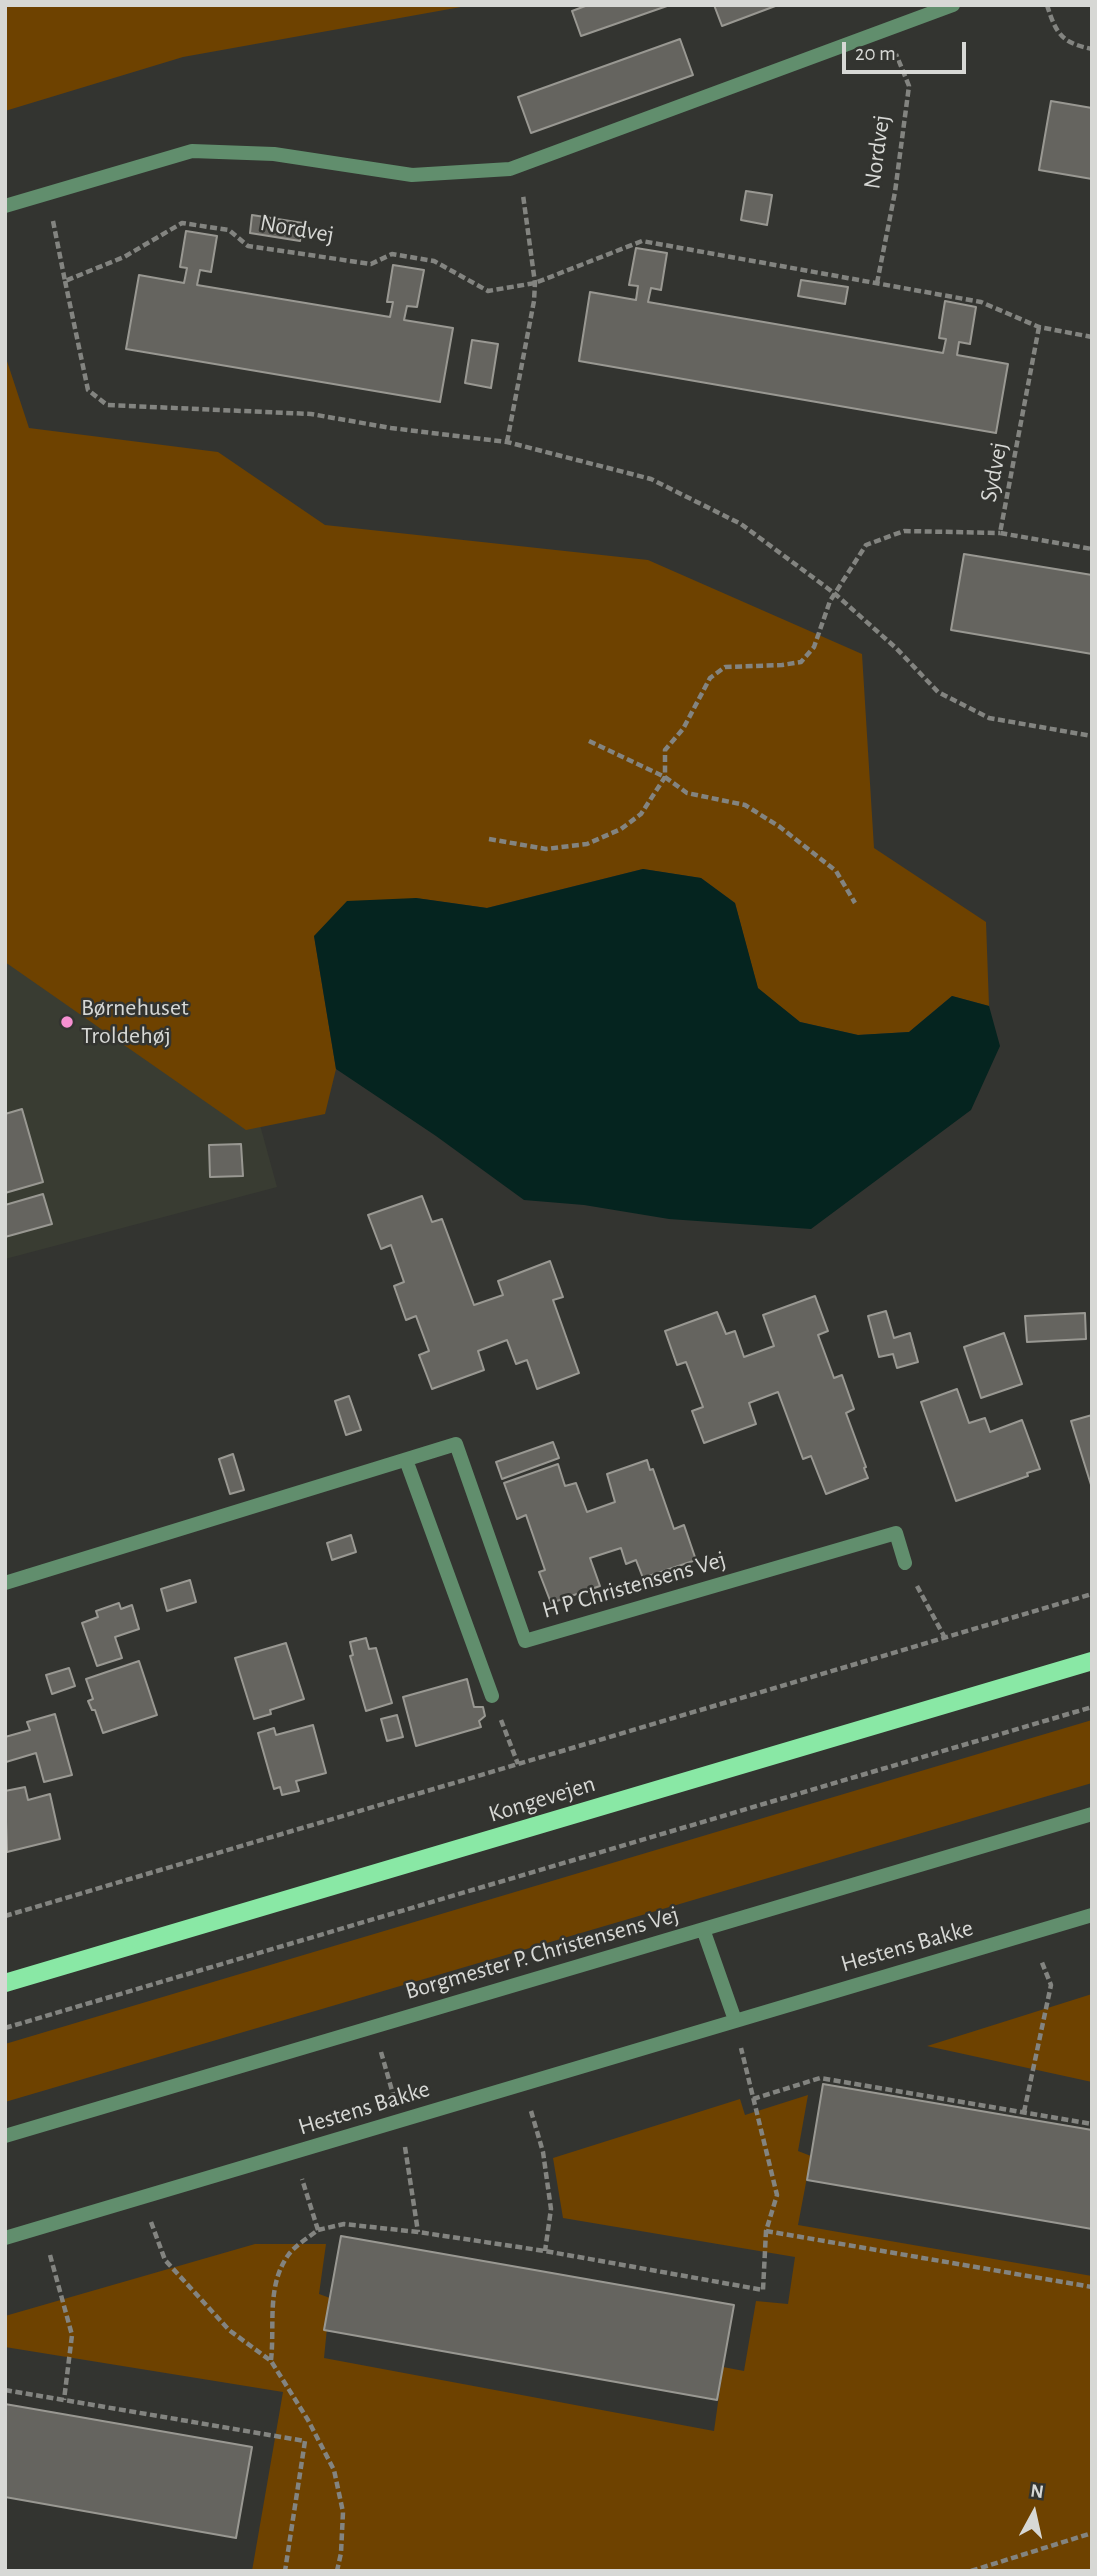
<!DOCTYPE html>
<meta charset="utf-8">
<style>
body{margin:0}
#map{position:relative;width:1097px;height:2576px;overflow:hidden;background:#333430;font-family:"Alegreya Sans",sans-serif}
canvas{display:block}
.frame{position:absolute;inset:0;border:7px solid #d7d8d5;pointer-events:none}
.north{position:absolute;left:999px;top:2478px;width:70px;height:70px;-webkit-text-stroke:5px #333430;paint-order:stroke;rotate:8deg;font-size:19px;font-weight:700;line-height:28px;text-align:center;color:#d7d8d5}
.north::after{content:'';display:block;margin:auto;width:24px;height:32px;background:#d7d8d5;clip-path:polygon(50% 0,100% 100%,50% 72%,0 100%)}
.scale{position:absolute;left:842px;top:42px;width:124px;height:32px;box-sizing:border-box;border:4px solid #d7d8d5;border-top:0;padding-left:9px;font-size:21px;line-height:24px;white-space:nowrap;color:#d7d8d5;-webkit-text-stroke:5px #333430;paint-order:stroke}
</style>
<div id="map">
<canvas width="1097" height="2576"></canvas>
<div class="frame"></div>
<div class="north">N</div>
<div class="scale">20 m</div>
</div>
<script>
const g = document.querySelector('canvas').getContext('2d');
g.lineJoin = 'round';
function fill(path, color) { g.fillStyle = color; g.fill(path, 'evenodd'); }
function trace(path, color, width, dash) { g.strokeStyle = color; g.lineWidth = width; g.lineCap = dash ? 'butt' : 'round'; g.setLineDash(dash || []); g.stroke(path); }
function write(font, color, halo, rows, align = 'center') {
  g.font = font + ' "Alegreya Sans",sans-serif'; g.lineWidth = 5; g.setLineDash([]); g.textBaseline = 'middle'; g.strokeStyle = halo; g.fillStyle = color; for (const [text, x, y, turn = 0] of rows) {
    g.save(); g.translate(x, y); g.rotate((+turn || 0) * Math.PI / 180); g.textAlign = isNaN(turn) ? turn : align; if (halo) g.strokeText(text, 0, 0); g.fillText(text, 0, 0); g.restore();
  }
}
const built = new Path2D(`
 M5,941L254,1103L277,1187L5,1259Z`);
const green = new Path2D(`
 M5,5H472L183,57L5,111Z
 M5,355L29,428L218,452L325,525L648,560L862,654L874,848L986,922L989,1006L952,996L909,1032L858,1035L800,1022L758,989L735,903L701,878L643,869L487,908L416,898L314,936L336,1069L325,1114L246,1130L5,962Z
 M1092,1720V1783L5,2102V2044Z
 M1092,1994V2082L927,2046Z
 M808,2095L798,2151L811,2156L798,2225L1092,2276V2571H252L283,2392L5,2347V2316L255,2244H326L319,2294L330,2298L324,2358L714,2431L723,2367L744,2371L756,2301L788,2304L795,2257L563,2218L553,2158L740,2099L745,2115Z`);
const water = new Path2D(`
 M643,869L701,878L735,903L758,988L800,1022L858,1035L909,1032L952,996L989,1006L1000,1046L971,1110L811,1229L669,1219L584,1205L524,1200L436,1136L336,1069L314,936L347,901L416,898L487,908Z`);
const building = new Path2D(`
 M588,5H667V6L581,36L572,11Z
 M714,5H778L722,26Z
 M680,39L693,75L531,133L518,97Z
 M1051,101L1092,108V179L1039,170Z
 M746,191L772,195L767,225L741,220Z
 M252,215L303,223L300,241L250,233Z
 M186,231L217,236L211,272L200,270L197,285L390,317L393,302H387L393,265L424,270L417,307L407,306L404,320L453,328L440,402L126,349L139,275L184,283L187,268L180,267Z
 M636,248L667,253L661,290L651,288L648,302L943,353L946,339L939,338L945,301L976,307L970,344L959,342L957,355L1008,364L996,433L579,361L590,292L636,300L638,286L629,285Z
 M801,280L848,287L845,304L798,296Z
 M472,340L498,344L491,388L465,383Z
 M964,554L1092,575V654L951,630Z
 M22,1109L43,1182L5,1193V1114Z
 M241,1144L243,1176L210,1177L209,1145Z
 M43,1194L52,1224L5,1237V1205Z
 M422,1196L432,1222L442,1219L474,1305L503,1295L498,1281L550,1261L563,1297L553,1300L579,1373L537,1389L527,1360L516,1364L507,1340L478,1351L484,1370L432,1389L419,1355L429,1351L416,1316L406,1320L394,1286L404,1282L391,1245L381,1249L368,1215Z
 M815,1296L828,1331L818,1335L834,1378L842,1375L854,1409L846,1413L866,1467L864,1468L868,1478L826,1494L811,1456L803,1459L778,1392L749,1403L756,1424L704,1443L692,1411L703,1407L686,1362L677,1365L665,1331L717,1312L726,1334L735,1331L744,1357L774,1346L763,1315Z
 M886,1311L894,1338L910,1333L918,1362L897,1368L893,1354L879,1357L868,1316Z
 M1085,1313L1086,1339L1027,1342L1025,1316Z
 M1004,1333L1022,1384L981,1398L964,1347Z
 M957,1389L969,1423L985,1418L990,1432L1022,1420L1040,1469L1027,1473L1028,1476L956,1501L921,1402Z
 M349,1396L361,1430L346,1435L335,1401Z
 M1092,1415V1488L1071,1421Z
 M553,1442L559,1458L502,1479L496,1462Z
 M233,1454L244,1490L230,1494L219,1459Z
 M647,1460L650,1470L653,1469L674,1529L684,1525L696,1560L643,1578L636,1560L626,1564L621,1548L590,1558L600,1586L551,1603L539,1572L545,1570L526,1515L517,1519L504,1483L558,1464L565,1486L576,1483L587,1512L615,1502L607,1474Z
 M351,1535L356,1552L332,1560L327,1543Z
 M190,1580L196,1602L167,1611L161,1589Z
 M119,1603L121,1609L132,1605L139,1629L115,1637L122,1658L97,1666L82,1623L98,1617L96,1611Z
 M366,1638L369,1649L376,1648L392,1703L366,1711L350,1656L353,1655L350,1642Z
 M286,1643L304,1699L270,1710L271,1714L254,1719L235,1658Z
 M139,1661L157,1715L103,1733L95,1710H92L88,1701L93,1699L86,1679Z
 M69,1668L75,1686L52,1694L46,1675Z
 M467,1679L474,1707H483L485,1716L479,1721L481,1727L416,1746L403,1697Z
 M55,1714L72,1775L44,1782L36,1753L6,1762L5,1737L30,1730L27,1722Z
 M397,1715L403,1737L387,1741L381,1719Z
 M313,1725L326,1773L296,1781L299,1791L282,1795L280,1787L274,1789L258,1733L274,1728L276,1735Z
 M25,1787L28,1800L50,1794L60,1839L7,1852L5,1791Z
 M823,2084L1092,2130V2229L807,2180Z
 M341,2236L734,2305L717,2400L324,2330Z
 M5,2404L252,2447L236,2538L5,2497Z`);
const path = new Path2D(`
 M1047,5C1056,34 1062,43 1092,49
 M53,221L65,281L124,257L182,223L229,230L248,246L371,264L392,254L434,261L488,291L535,283L642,241L981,302L1039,327L1092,337
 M65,281L88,390L107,405L311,414L391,428L507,442L651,479L741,524L834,593L896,648L938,692L989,718L1092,736
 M877,283L895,192L909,86L896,54
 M1039,327L1000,533L1092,549
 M507,442L534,301L535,283L523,195
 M589,741L665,777L687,793L745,805L780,827L836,871L855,903
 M489,839L546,849L587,844L621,829L641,814L665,777V750L683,729L710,678L725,667L782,665L801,662L814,647L830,601L866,545L904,531L1000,533
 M917,1586L945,1638
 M501,1720L518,1764
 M5,1916L1092,1594
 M5,2028L1092,1707
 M381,2052L393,2094
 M753,2099L820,2078L1092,2124
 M531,2111L543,2152L551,2209L545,2251
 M1024,2112L1051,1985L1041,1960
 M405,2147L418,2232
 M151,2222L165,2260L229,2330L271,2361L308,2420L334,2470L343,2512L341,2553L337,2571
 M318,2230L344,2224L418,2232L545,2251L763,2290L766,2231L777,2195L741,2048
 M766,2231L1092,2287
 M50,2255L72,2335L64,2400
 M271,2360C275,2325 266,2285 289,2254C296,2245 309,2237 318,2230L302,2179
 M5,2390L305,2441L285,2571
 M971,2571L1092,2533`);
const minor = new Path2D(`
 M5,206L192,151L274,154L412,175L510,169L953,5
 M406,1460L492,1696
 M5,1583L456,1444L525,1641L896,1533L905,1563
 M703,1929L735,2020
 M5,2136L1092,1814
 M5,2238L1092,1915`);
const primary = new Path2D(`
 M5,1983L1092,1661`);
const markers = [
 [67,1022,7,"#f690d1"]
];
const streetNames = [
 ["Nordvej",877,152,-82],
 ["Nordvej",297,229,10],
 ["Sydvej",994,472,-79],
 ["H P Christensens Vej",634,1585,-16],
 ["Kongevejen",542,1799,-17],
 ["Hestens Bakke",907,1946,-16],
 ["Borgmester P. Christensens Vej",542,1953,-16],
 ["Hestens Bakke",364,2108,-17]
];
const poiNames = [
 ["Børnehuset",81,1008],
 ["Troldehøj",81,1036]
];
fill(built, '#393c32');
fill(green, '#6e4200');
fill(water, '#05241f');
fill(building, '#65645f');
trace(building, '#999892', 2);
trace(path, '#838480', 4.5, [7, 3.5]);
trace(minor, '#618e6d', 14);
trace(primary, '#89e8a5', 18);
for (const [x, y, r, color] of markers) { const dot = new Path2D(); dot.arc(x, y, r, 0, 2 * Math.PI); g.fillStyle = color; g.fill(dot); trace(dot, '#333430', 2.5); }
write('24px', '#d7d8d5', '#333430', streetNames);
write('24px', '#d7d8d5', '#333430', poiNames, 'left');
</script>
